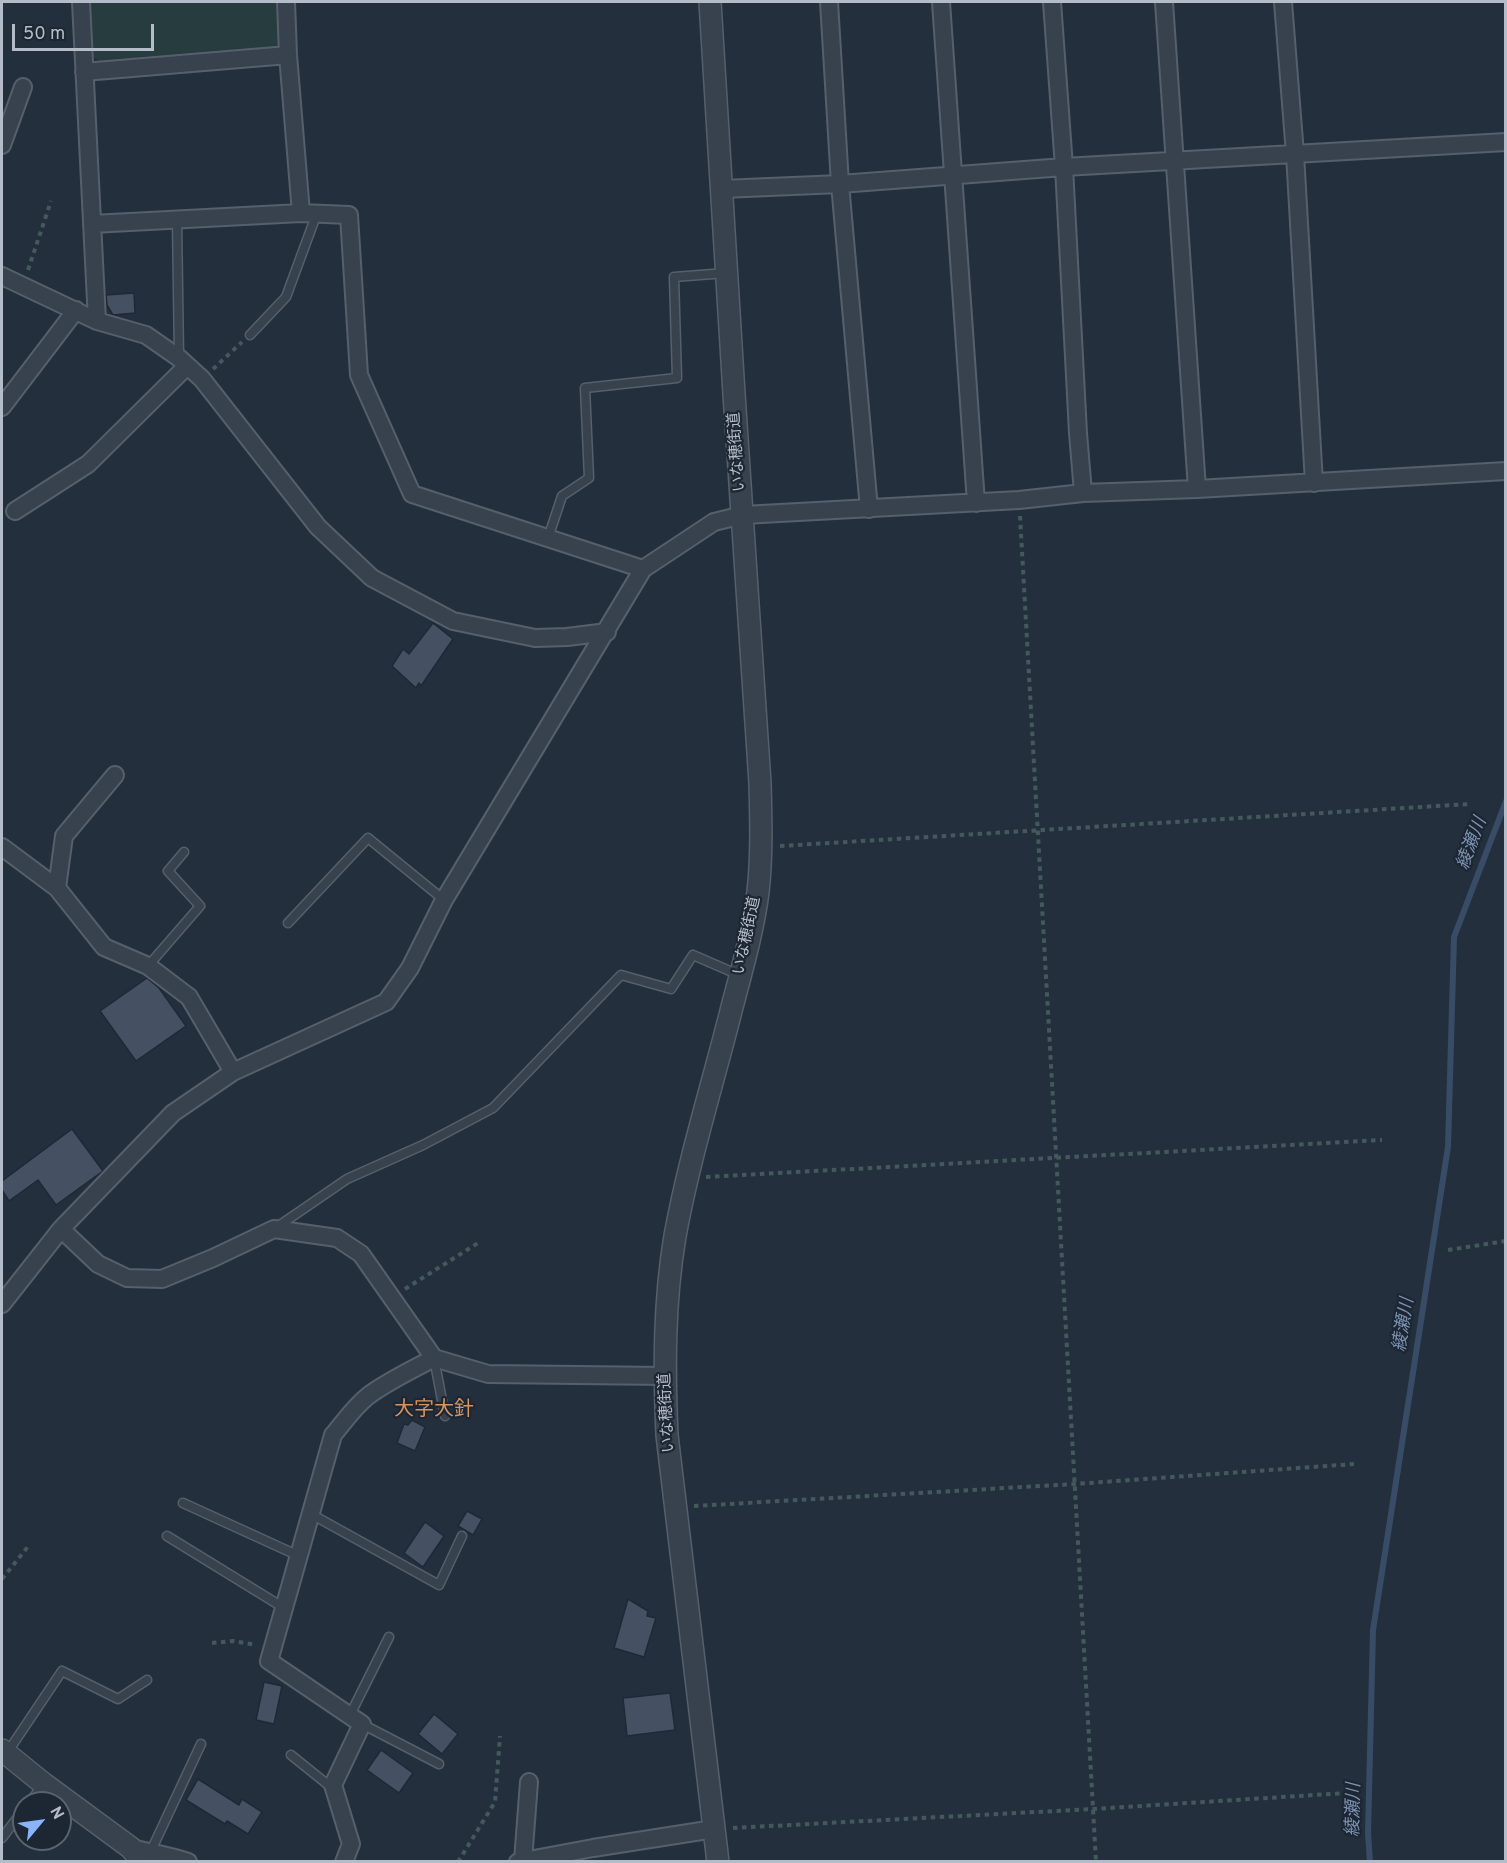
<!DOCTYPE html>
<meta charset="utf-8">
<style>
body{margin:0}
#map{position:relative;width:1507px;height:1863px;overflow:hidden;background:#242f3e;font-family:Overpass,sans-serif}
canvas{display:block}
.frame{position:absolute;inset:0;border:3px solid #b4bcc9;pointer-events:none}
.north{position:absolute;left:12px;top:1791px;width:60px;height:60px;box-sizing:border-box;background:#1d2633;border:2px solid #59626f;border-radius:50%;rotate:61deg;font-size:16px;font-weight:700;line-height:24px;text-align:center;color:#b4bcc9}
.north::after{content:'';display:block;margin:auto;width:21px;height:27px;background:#8ab4f8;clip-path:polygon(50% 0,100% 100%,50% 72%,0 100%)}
.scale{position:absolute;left:12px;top:24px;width:142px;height:27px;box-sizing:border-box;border:3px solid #b4bcc9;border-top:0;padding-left:8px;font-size:18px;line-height:21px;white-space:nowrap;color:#b4bcc9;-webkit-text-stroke:4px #1d2633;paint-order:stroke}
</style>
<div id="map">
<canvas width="1507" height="1863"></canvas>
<div class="frame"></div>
<div class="north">N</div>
<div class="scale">50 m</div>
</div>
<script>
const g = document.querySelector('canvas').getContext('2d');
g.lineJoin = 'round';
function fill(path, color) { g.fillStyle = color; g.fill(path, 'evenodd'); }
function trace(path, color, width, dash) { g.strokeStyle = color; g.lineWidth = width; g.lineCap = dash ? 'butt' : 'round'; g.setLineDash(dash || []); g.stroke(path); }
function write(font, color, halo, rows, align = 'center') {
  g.font = font + ' Overpass,"Noto Sans JP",sans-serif'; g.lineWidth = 4.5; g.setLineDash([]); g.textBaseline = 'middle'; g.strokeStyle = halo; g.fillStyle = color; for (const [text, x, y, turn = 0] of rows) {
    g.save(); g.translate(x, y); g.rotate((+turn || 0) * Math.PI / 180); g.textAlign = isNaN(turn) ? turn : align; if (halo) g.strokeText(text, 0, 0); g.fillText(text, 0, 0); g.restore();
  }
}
const green = new Path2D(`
 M90,2H280L283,44L276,50L103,64L93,57Z`);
const stream = new Path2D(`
 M1370,1862L1368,1833L1373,1630L1448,1147L1454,937L1506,801`);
const building = new Path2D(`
 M134,293L135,313L113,315L107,305L106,295Z
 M433,623L453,639L421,686L419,683L416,688L392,666L403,649L409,654Z
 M147,978L159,988L186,1026L136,1061L100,1011Z
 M72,1129L103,1171L56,1205L38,1180L9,1201L2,1190V1181Z
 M412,1420L425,1427L415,1451L397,1443L404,1424L408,1425Z
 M467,1511L482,1519L473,1535L458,1526Z
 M425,1522L444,1536L423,1567L404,1553Z
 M628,1599L648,1611L647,1616L656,1618L644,1657L614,1648Z
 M264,1682L282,1686L274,1724L256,1720Z
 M670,1693L675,1730L627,1736L623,1698Z
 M434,1714L458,1734L442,1754L418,1734Z
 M381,1750L413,1773L399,1793L367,1770Z
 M198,1779L239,1805L242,1799L262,1812L248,1834L227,1821L225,1824L186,1800Z`);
const path = new Path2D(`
 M28,270L51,201
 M213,369L242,342
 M1020,516L1096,1862
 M780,846L1470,804
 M706,1177L1382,1140
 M1448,1250L1506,1241
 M405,1289L478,1243
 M694,1506L1075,1484L1354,1464
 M2,1579L30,1544
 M212,1643L233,1641L256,1645
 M733,1828L1093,1809L1346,1793
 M458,1862L495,1802L500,1736`);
const service = new Path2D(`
 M177,221L179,357
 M250,335L286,297L317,213
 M548,538L562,496L589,478L585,388L677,378L674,277L726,273
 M288,923L368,838L444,900
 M148,966L200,906L168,871L184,852
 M277,1227L347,1179L423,1145L493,1108L621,975L671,989L693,955L739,975
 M434,1358L445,1416
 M183,1503L299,1556
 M311,1514L439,1585L462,1536
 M167,1536L284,1608
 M350,1715L389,1637
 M362,1724L439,1764
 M7,1753L62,1671L118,1699L147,1680
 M291,1755L327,1784L333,1785
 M29,1803L44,1784
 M2,1838L24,1809
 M150,1853L201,1744`);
const minor = new Path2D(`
 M81,2L97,321
 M286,2L288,55L301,213
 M829,2L840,184L869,509
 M941,2L976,503
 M1052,2L1064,167L1078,433L1083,493
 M1164,2L1197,489
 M1283,2L1295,154L1314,483
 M84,72L288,55
 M2,145L23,87
 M722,189L840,184L1064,167L1506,142
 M92,224L301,213L349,215L359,375L412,494L643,569
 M2,276L97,321L146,335L179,358L202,379L318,527L372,578L453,621L535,638L567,637L607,632
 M2,407L76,310
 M15,511L88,464L187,366
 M2,847L57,888L104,947L148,966L189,997L233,1072
 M57,888L64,836L115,775
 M61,1229L98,1264L127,1278L162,1279L213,1258L274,1229L337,1238L361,1254L434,1358L488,1374L665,1376
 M2,1304L61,1229L173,1113L233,1072L386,1002L410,968L444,900L643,569L714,522L743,515L1019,500L1083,493L1197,489L1506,471
 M131,1848C150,1853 169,1855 188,1862
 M523,1861L529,1782
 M344,1862L351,1844L333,1785L362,1724L269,1661L333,1435C344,1422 354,1407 368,1396C388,1381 412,1370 434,1358
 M518,1862L593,1848L714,1829`);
const tertiary = new Path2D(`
 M710,2L734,394L760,783C761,820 762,856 758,892C753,931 742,969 732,1007C713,1083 689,1159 675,1236C664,1302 664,1368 667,1435L718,1862
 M2,1750L44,1784L131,1848L142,1862`);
const streetNames = [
 ["いな穂街道",738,452,-94],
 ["いな穂街道",748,936,-78],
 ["いな穂街道",668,1413,-93]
];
const waterNames = [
 ["綾瀬川",1473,844,-69],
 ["綾瀬川",1405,1325,-81],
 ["綾瀬川",1355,1810,-89]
];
const quarterNames = [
 ["大字大針",434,1411]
];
fill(green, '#263c3f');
trace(stream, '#394c67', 6);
fill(building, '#455162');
trace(building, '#1f2835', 1.5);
trace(service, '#565f6c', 11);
trace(minor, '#565f6c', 20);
trace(tertiary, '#565f6c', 24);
trace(path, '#44595c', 4, [4.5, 4.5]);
trace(service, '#38414e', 8);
trace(minor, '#38414e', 16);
trace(tertiary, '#38414e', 21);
write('16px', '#b4bcc9', '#1d2633', streetNames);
write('italic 18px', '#7c92b1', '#1d2633', waterNames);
write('20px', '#d59563', '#1d2633', quarterNames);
</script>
